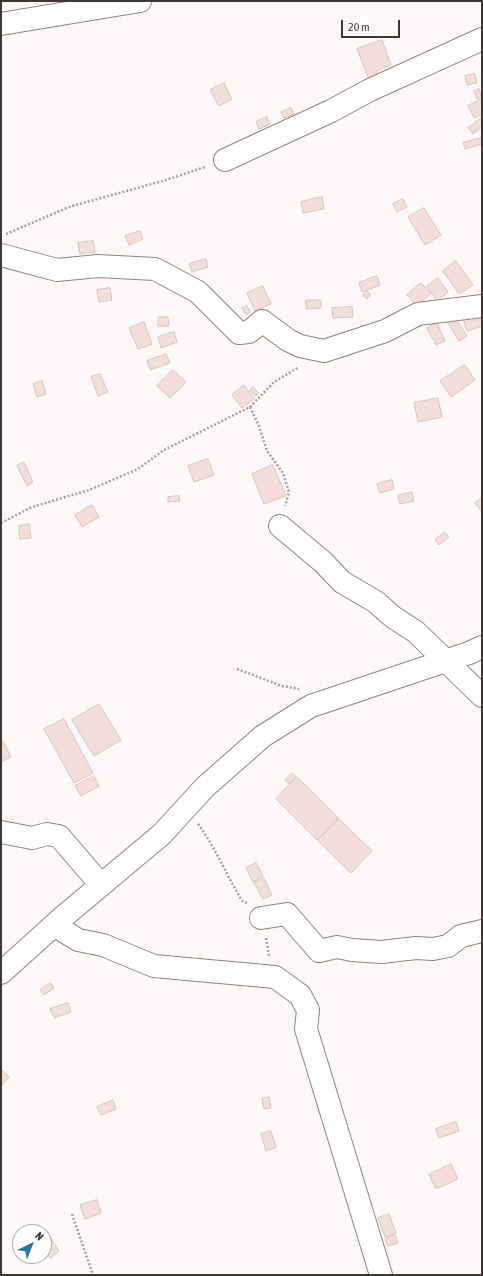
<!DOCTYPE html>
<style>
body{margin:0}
#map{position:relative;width:483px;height:1276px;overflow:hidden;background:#fef9f8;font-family:"Asap Condensed",sans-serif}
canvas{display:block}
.frame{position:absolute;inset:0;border:2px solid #3f3736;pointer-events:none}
.north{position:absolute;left:12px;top:1224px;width:40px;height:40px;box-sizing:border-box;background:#fff;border:1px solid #b2afaf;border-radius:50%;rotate:43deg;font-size:11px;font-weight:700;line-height:16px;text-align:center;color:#3f3736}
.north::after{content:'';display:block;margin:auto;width:14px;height:18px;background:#2678a9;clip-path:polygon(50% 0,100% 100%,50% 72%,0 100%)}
.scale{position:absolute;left:341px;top:20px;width:59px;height:18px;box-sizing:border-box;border:2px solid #3f3736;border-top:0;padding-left:5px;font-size:12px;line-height:14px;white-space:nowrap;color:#3f3736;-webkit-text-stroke:3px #fff;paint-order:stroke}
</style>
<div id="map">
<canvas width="483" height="1276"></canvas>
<div class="frame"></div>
<div class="north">N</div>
<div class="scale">20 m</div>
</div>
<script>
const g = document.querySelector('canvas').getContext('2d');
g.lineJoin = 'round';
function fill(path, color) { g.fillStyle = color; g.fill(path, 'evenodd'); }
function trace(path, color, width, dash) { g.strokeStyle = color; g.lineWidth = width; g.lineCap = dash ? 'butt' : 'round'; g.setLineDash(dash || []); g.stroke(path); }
const building = new Path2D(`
 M382,40L391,65L376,71L380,79L370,82L357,49Z
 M475,74L477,83L467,85L465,76Z
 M224,83L232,99L219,106L210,90Z
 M479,89L482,97L477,99L474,91Z
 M482,99V114L474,118L468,106Z
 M291,108L294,114L284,118L281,112Z
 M267,117L270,124L259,129L256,122Z
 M482,118V127L473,134L468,128Z
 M481,138L482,144L465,149L463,143Z
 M322,197L324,209L303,213L301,202Z
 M403,199L407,207L397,212L393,204Z
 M424,208L441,235L425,245L408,217Z
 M140,231L143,239L129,245L125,236Z
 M93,241L95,252L80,254L78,243Z
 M206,259L208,267L192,272L189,264Z
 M456,261L473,285L459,294L443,271Z
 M377,276L380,285L362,292L359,283Z
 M438,278L448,292L437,301L427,286Z
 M421,283L431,293L417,306L407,295Z
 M263,286L271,304L255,311L247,293Z
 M110,288L112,300L99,302L97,290Z
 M367,291L371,295L367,299L363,295Z
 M306,300H321V308L307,309Z
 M247,306L250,312L246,315L242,308Z
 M352,307L353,317L333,318L332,308Z
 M482,310V326L467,331L462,316Z
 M454,316L467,336L459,341L446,320Z
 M159,317H168L169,326H158Z
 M144,322L152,344L138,349L129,328Z
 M437,323L445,341L436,345L427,328Z
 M174,332L177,342L161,348L158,337Z
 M166,354L170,363L150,370L147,361Z
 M465,365L475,380L451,397L440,381Z
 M173,370L186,382L170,398L157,386Z
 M100,374L108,392L98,396L91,377Z
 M42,381L46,394L37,397L33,384Z
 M244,385L254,399L242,408L232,395Z
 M253,387L259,393L256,396L250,391Z
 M438,398L442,417L418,422L414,403Z
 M208,459L214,475L194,482L188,466Z
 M24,462L33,482L27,486L17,466Z
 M273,465L286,496L264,504L252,474Z
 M392,480L394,489L380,493L377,484Z
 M412,492L414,501L400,504L398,496Z
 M179,496L180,501L168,502V497Z
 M482,498V512L475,503Z
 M92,505L99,517L82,527L75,515Z
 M29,524L31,538L20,539L19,526Z
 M445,532L449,537L439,545L435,540Z
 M99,704L121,740L94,756L72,720Z
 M64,719L93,773L74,783L44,729Z
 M3,741L11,757L1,762V742Z
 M292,773L296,777L289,784L285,780Z
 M94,776L99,786L81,796L75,786Z
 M297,777L338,818L317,840L276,799Z
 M339,819L372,851L351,873L318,841Z
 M256,863L263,876L253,882L246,868Z
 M264,878L272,895L263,899L254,883Z
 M51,983L54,988L44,995L40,990Z
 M68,1003L71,1012L54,1018L50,1009Z
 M1,1069L9,1077L2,1085L1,1083Z
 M269,1097L271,1108L264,1109L262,1099Z
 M113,1100L116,1109L101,1115L97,1107Z
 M456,1122L459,1131L439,1138L436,1129Z
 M271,1131L276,1147L266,1151L261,1134Z
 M451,1164L458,1179L436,1189L429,1175Z
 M97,1200L101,1213L85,1219L80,1205Z
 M389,1214L396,1233L385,1237L378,1218Z
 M49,1235L59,1251L50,1258L44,1249V1238Z
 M395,1235L398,1243L388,1246L385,1239Z`);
const path = new Path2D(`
 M6,234L69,207L166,180L205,167
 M250,407L259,426L267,451L283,473L289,492L285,506
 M1,523L32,507L89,490L138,469L164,450L250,407L274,382L299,367
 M237,669L282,686L299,689
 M198,824C216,848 227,877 243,902L248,903
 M266,938L269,956
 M72,1214L93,1275`);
const minor = new Path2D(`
 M1,24L140,1
 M225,160L331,111L370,90L482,39
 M1,255L57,270L98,266L155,269L198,292L239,333L249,332L262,321L288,340L300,346L324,351L385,331L418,314L482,306
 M280,526L323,562L342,582L376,602L393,617L416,632L482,696
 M1,832L32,838L47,834L59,836L101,885
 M261,918L287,914L319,951L337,947L352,950L381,952L416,948L433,949L448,946L461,936L482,931
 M54,925L78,940L103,945L154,966L275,977L300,995L308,1010L306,1029L381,1275
 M1,973L63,917L162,834L205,787L263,736L311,706L469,653L482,647`);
fill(building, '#f3deda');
trace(building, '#d7c3bf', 1);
trace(minor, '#94817e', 24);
trace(path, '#a49e9d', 2.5, [2, 2]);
trace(minor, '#fff', 22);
</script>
